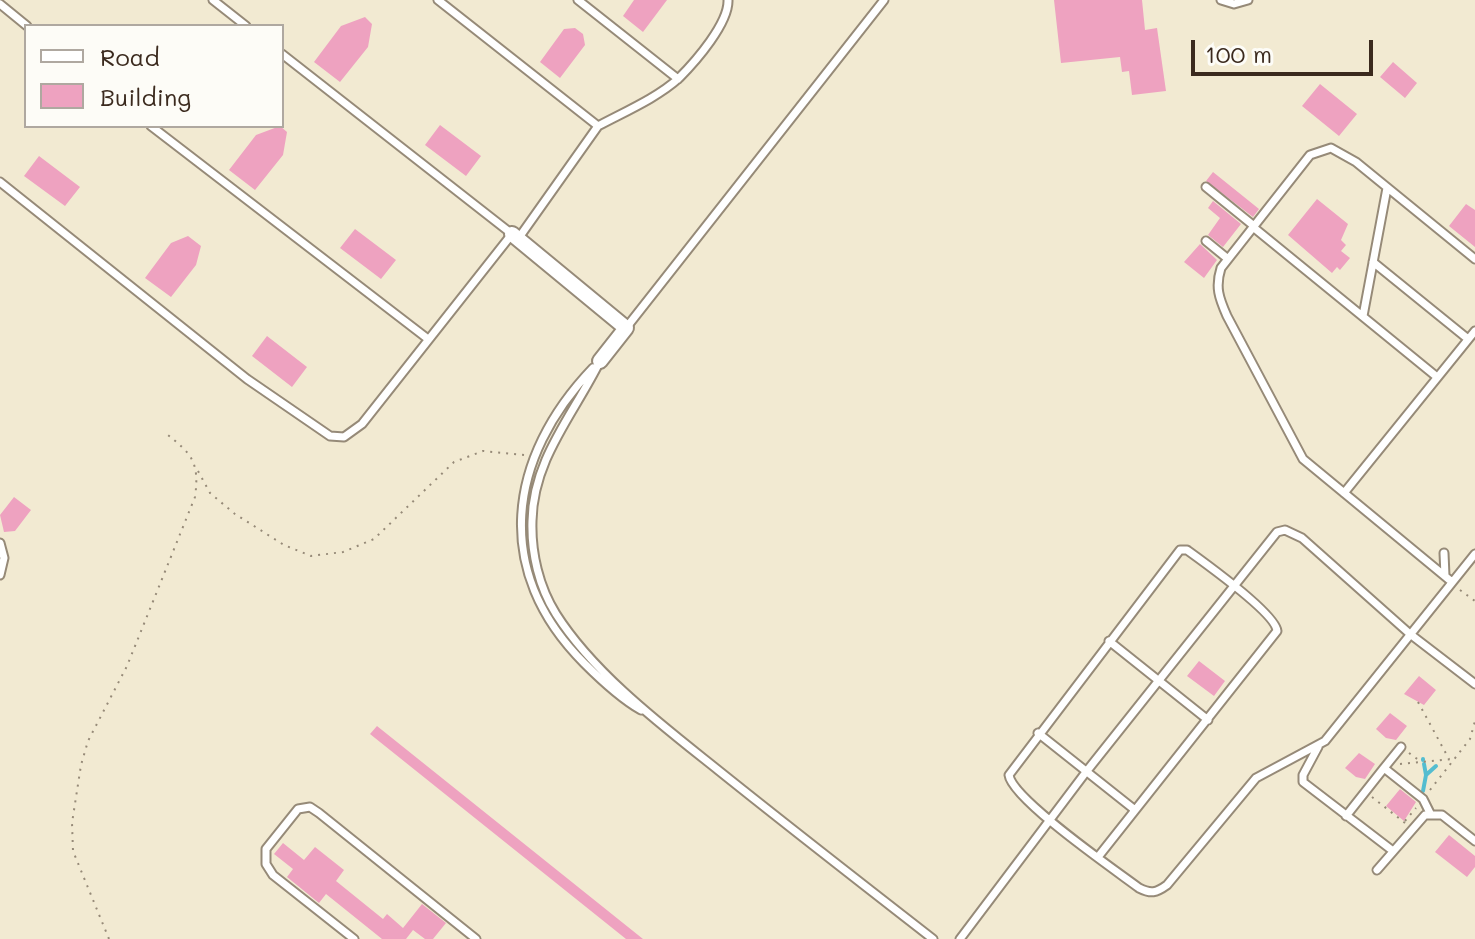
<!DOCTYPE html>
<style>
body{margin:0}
#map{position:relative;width:1475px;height:939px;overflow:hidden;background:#f2ead2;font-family:Mali,sans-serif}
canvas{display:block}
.legend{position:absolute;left:24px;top:24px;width:260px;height:104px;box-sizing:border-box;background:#fdfcf7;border:2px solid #afa8a0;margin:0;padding:10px 14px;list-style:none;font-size:24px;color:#3b2a1e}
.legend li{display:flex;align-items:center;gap:16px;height:40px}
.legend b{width:40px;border:2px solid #afa8a0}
.scale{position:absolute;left:1191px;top:40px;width:182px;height:36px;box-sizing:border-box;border:4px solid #3b2a1e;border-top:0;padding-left:10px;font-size:24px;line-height:28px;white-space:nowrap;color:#3b2a1e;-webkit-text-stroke:6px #fdfcf7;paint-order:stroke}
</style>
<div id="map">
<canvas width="1475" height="939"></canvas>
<ul class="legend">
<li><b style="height:10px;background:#fff"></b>Road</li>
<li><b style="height:22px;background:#eea2c0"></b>Building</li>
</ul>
<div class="scale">100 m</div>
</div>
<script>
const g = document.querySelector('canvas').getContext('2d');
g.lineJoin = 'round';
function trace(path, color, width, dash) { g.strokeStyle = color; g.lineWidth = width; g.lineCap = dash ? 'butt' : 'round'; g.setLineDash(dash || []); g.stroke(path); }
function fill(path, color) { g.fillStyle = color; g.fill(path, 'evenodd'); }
const stream = new Path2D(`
 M1423,759V760
 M1424,764L1426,775
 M1423,791L1426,775L1436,766`);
const building = new Path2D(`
 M634,0H667L643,32L623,16Z
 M1054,0H1142L1145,30L1157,28L1166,91L1132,95L1129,71L1122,72L1120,57L1061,63Z
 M365,17L372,24L368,47L340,82L314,62L341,26Z
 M575,28L583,34L585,45L560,78L540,62L564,29Z
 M1393,62L1417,83L1405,98L1380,77Z
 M1320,84L1357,114L1339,136L1302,106Z
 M440,125L481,156L466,176L425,145Z
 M280,126L287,132L283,155L255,190L229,170L256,135Z
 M39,156L80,187L65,206L24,176Z
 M1213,172L1259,209L1253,217L1206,181Z
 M1317,199L1348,224L1341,240L1346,245L1341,251L1350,258L1340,270L1337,267L1332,273L1288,235Z
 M1213,201L1241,224L1223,247L1208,235L1220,218L1208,208Z
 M1466,204L1475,210V247L1449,226Z
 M355,229L396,260L381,279L340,248Z
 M188,236L201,246L196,265L171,297L145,278L171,243Z
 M1200,244L1217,260L1204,278L1184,262Z
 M267,336L307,367L292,387L252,356Z
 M14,497L31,510L15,531L4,532L0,515Z
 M1199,661L1225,681L1214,696L1187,676Z
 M1419,676L1436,690L1424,705L1404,694Z
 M1390,713L1407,726L1396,740L1386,738L1376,729Z
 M377,726L643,939H626L370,734Z
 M1359,753L1375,764L1365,779L1356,777L1345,768Z
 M1400,789L1416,802L1404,821L1386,806Z
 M1449,835L1475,856V867L1467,877L1435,852Z
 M283,843L304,860L315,847L344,870L336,881L383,919L387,914L403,928L422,904L446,923L433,939H425L413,930L406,939H382L326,894L319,903L287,877L293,869L274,854Z`);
const path = new Path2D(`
 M198,471L210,493L235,514L284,545L311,556L343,552L374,539L454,462L483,451L524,455
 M1460,590L1475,601
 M1418,702L1449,759
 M1409,753L1420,761
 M1400,764L1453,759
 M1430,790L1470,739L1475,721
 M1372,797L1405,823
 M1405,821L1416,808
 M109,939L73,851L72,823L81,765L88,741L127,666L195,497C200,461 191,453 164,432`);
const service = new Path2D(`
 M213,0L246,26
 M438,0L598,126L518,239
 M578,0L678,79
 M1221,0L1234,4L1248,0
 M0,4L27,26
 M151,126L428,339
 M598,126C624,112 657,98 679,78C696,61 729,23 728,0
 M0,182L247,379L330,436L344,437L362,424L512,234L282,54
 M1206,187L1254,226
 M1253,227L1437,377
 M1206,241L1228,259
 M1373,262L1468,339
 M1363,316L1387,188
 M626,328L884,0
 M600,361C574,414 533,459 532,521C531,553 539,587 556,614C594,674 663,726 718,770C789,827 861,883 933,939
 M593,368C507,458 492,571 584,663C601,680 620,698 641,710
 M1344,493L1475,331
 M0,543L4,558L0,575
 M1444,553L1445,576
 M1452,582L1303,459L1227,316C1219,298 1215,287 1221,268L1310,155L1331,148L1356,162L1475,259
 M1109,641L1208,720
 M1038,733L1135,810
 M1318,747L1303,775V782L1393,851
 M1384,768L1401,747
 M1346,816L1384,768L1423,799L1430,813
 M1098,857L1277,631C1276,614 1205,563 1187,550H1180L1009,775C1012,799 1115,870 1139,888C1151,894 1156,893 1167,885L1256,778L1325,741L1475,554
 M1377,870L1425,815H1442L1475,841
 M354,939L273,875L266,864V849L298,809L310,807L319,813L476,939
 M960,939L1086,772L1277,532L1285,530L1302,538L1410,634L1475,684`);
const minor = new Path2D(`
 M512,234L626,328L600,361`);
trace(stream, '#54bdd0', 4);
fill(building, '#eea2c0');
trace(service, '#968a78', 11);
trace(minor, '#968a78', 18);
trace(path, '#968a78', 2, [2, 6]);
trace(service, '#fff', 7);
trace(minor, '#fff', 14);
</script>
